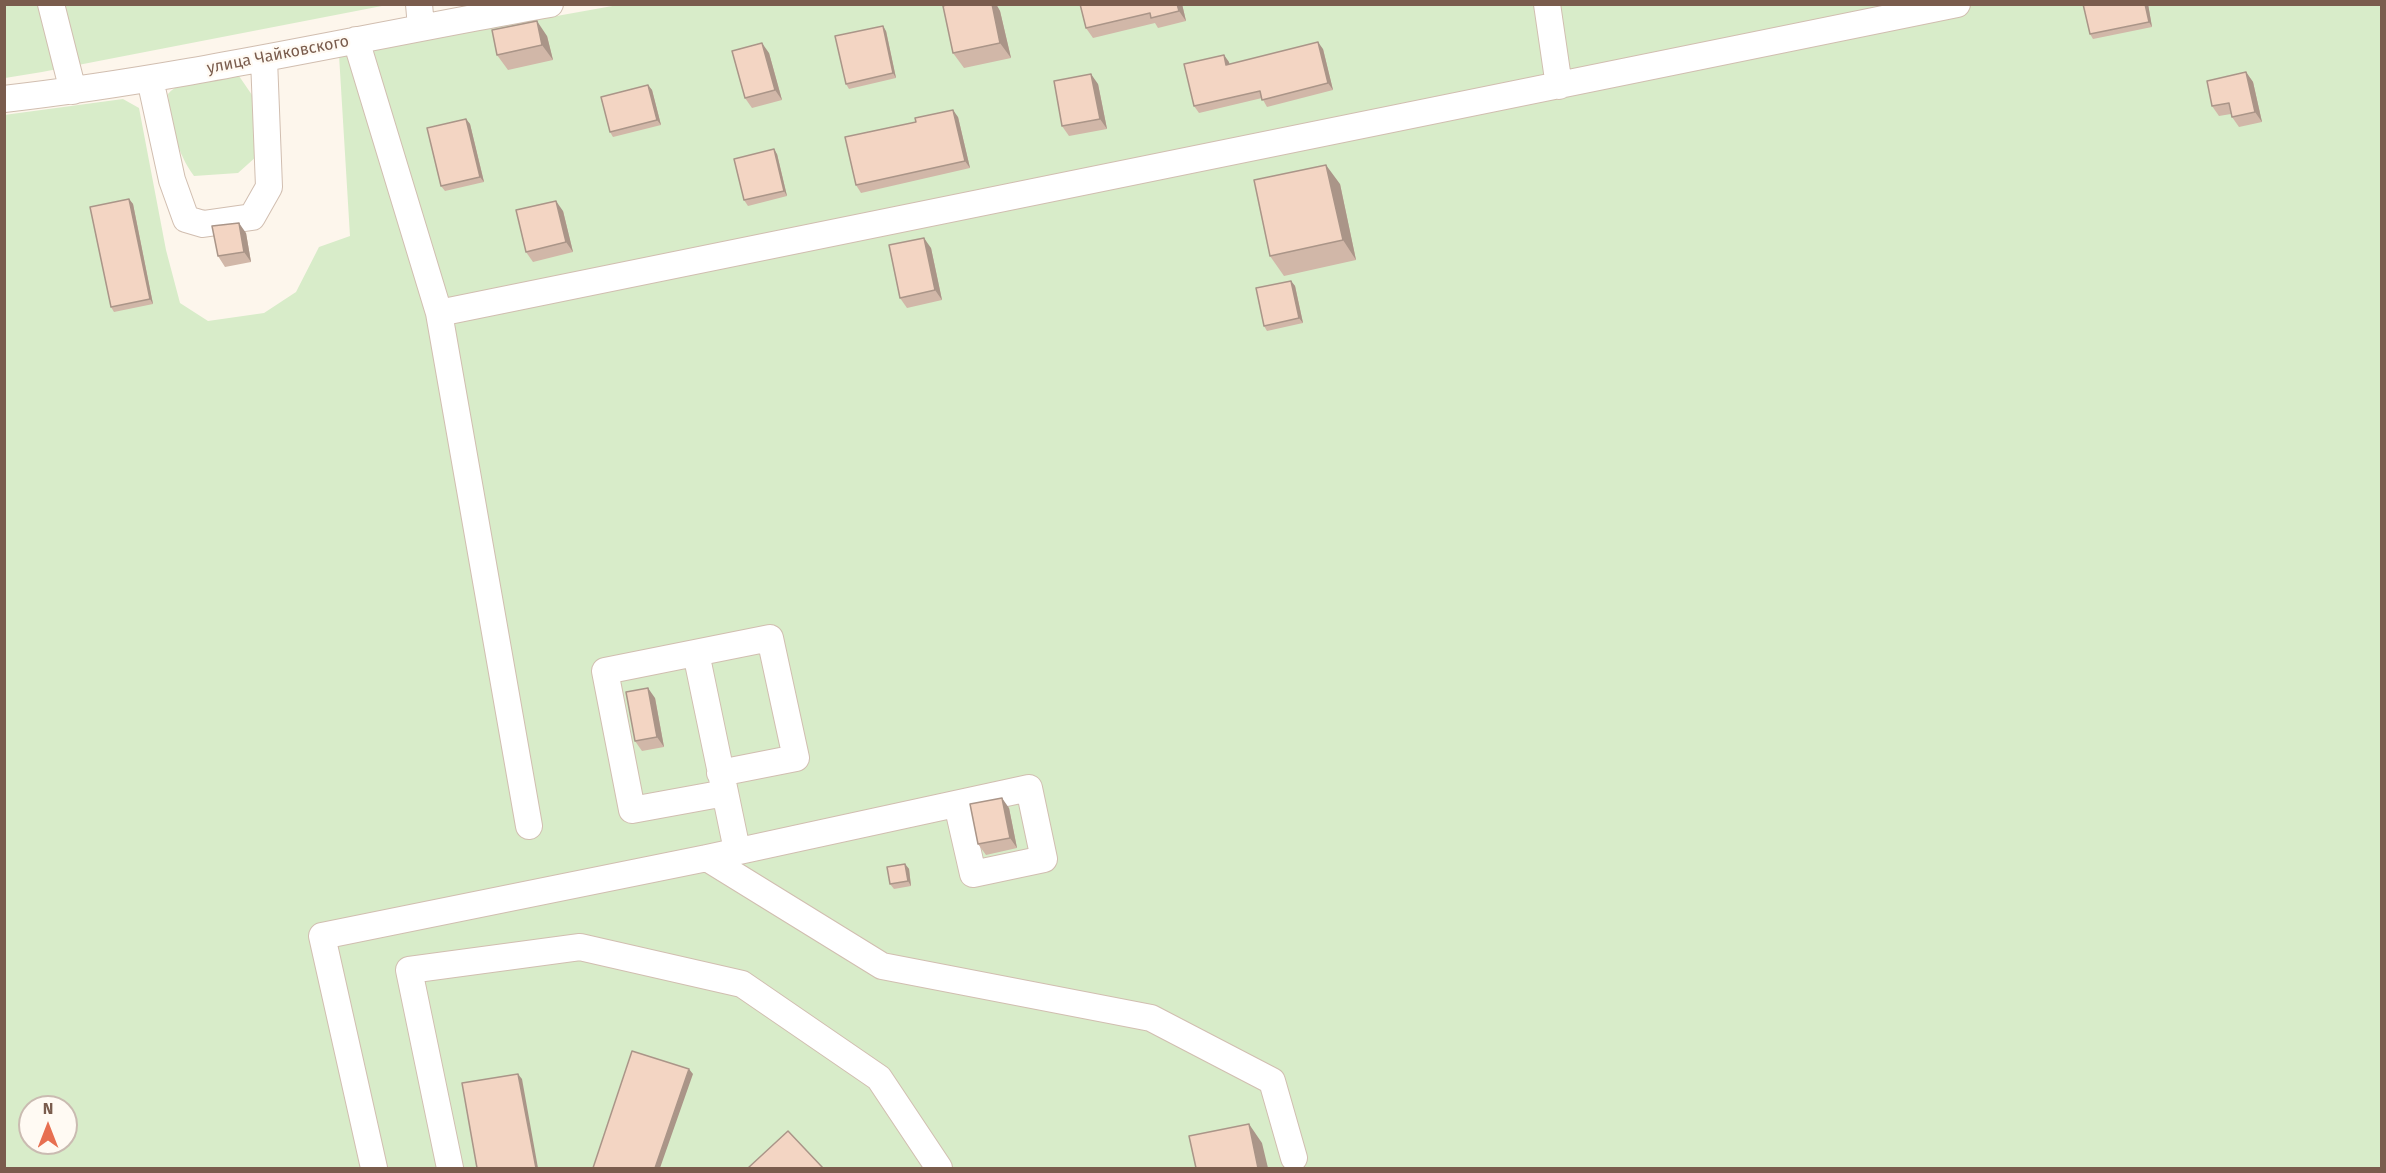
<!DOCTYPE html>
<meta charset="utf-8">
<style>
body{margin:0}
#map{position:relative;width:2386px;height:1173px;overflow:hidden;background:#fdf6ec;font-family:"Fira Sans",sans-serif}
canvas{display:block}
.frame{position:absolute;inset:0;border:6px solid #7a5c4d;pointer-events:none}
.north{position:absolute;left:18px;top:1095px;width:60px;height:60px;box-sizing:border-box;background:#fffaf3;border:2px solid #cabbb1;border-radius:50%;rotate:0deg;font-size:16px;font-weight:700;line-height:24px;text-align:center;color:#7a5c4d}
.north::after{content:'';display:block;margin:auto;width:21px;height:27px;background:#e76f51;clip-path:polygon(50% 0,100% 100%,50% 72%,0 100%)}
</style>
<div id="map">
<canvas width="2386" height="1173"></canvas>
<div class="frame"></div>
<div class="north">N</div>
</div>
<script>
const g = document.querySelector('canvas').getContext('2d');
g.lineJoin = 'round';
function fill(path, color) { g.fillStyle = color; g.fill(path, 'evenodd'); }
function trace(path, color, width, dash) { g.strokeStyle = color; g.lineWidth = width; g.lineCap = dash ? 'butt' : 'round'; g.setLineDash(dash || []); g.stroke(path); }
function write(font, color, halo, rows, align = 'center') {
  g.font = font + ' "Fira Sans",sans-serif'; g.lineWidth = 4.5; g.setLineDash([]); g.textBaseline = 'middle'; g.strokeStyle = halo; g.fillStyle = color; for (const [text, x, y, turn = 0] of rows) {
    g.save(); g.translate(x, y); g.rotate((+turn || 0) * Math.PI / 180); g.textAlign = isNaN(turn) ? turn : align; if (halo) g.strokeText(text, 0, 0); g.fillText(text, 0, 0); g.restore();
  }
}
const green = new Path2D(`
 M4,5H387L42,72L5,78Z
 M618,5H2381V1168H5L4,115L123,99L139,108L166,250L180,303L208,321L264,313L296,292L319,247L350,236L339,55ZM30,1107H66V1143H30Z
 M239,76L252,95L257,156L238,173L194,176C177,153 170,123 168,94C184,76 216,78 239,76Z`);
const minor = new Path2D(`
 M51,4L73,91
 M419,4L421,27
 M1547,4L1559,86
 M356,40L439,313L529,826
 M150,79L172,180L186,219L203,224L252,217L269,187L264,59
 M4,99C188,78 368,36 550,4
 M439,313L1957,4
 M696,653L737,850
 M720,773L796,758L770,638L605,671L632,810L725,793
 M707,858L882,966L1151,1018L1272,1081L1294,1158
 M374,1168L322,936L707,858L1029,788L1044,859L973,874L957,804
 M450,1168L409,970L580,947L742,984L879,1078L939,1168`);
const wall = new Path2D(`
 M949,4H996L1000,11L1011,58L964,68L953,53Z
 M1080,4H1182L1186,21L1158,28L1155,23L1093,38L1086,28Z
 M2083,4H2148L2152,27L2093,39L2090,34Z
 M886,31L896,78L849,89L846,84Z
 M547,36L553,60L508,70L497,55Z
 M1323,49L1333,90L1267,107L1262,98L1199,113L1194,106L1224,55L1229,64Z
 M769,53L782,100L752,108L745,98Z
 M2246,72L2253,82L2262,122L2239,127L2232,117L2231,114L2219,116L2212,106Z
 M1098,84L1107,129L1069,136L1062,126Z
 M648,85L652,90L661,125L613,137L610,132Z
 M958,117L970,168L861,193L856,185Z
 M466,119L470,124L484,182L445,191L441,186Z
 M777,154L787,196L748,206L744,200Z
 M1340,184L1356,260L1284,276L1270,256Z
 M129,199L133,204L153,304L114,312L111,307Z
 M563,211L573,252L533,262L526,252Z
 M246,233L251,262L225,267L218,256Z
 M931,248L942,300L907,308L900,298Z
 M1291,281L1295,286L1303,323L1267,331L1264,326Z
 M655,698L664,747L642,751L635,741Z
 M1009,808L1017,848L986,855L978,844Z
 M905,864L909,869L911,886L894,889L890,884Z`);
const shadedWall = new Path2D(`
 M992,4H996L1000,11L1011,58L1000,43Z
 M1177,4H1182L1186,21L1179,11Z
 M2145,4H2148L2152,27L2149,22Z
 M537,21L547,36L553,60L542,45Z
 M883,26L886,31L896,78L893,73Z
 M1318,42L1323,49L1333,90L1328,83Z
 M762,43L769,53L782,100L775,90Z
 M1224,55L1229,62L1231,72L1226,65Z
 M2246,72L2253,82L2262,122L2255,112Z
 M1091,74L1098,84L1107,129L1100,119Z
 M648,85L652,90L661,125L657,120Z
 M953,110L958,117L970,168L965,161Z
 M466,119L470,124L484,182L480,177Z
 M774,149L777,154L787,196L784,191Z
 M1326,165L1340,184L1356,260L1343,240Z
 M129,199L133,204L153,304L150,299Z
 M556,201L563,211L573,252L566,242Z
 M239,223L246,233L251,262L244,252Z
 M924,238L931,248L942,300L935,290Z
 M1291,281L1295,286L1303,323L1299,318Z
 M648,688L655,698L664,747L657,737Z
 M1002,798L1009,808L1017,848L1010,838Z
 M905,864L909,869L911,886L908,881Z
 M689,1069L693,1074L660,1168H655Z
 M518,1074L522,1079L538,1168H536Z
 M1249,1124L1262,1143L1268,1168H1258Z`);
const building = new Path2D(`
 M949,4H992L1000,43L953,53L943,6Z
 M1080,4H1177L1179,11L1151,18L1150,13L1086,28Z
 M2083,4H2145L2149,22L2090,34Z
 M537,21L542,45L497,55L492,30Z
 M883,26L893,73L846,84L835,36Z
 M1318,42L1328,83L1262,100L1260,91L1194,106L1184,64L1224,55L1226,65Z
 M762,43L775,90L745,98L732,51Z
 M2246,72L2255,112L2232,117L2229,103L2212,106L2207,81Z
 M1091,74L1100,119L1062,126L1054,81Z
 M648,85L657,120L610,132L601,97Z
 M953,110L965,161L856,185L845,137L916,122L915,118Z
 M466,119L480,177L441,186L427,128Z
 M774,149L784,191L744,200L734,159Z
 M1326,165L1343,240L1270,256L1254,180Z
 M129,199L150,299L111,307L90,207Z
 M556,201L566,242L526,252L516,210Z
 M239,223L244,252L218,256L212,226Z
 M924,238L935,290L900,298L889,245Z
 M1291,281L1299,318L1264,326L1256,288Z
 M648,688L657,737L635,741L626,692Z
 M1002,798L1010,838L978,844L970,804Z
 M905,864L908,881L890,884L887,867Z
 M632,1051L689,1069L655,1168H593Z
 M518,1074L536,1168H477L462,1083Z
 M1249,1124L1258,1168H1196L1189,1136Z
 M788,1131L823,1168H748Z`);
const streetNames = [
 ["улица Чайковского",278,55,-11]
];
fill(green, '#d8ecc9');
trace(minor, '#d1beb0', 28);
trace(minor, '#fff', 26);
fill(wall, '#d1b7a8');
fill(shadedWall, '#aa9588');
fill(building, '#f3d5c3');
trace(building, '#aa9588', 1.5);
write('16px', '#7a5c4d', '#fffaf3', streetNames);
</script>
